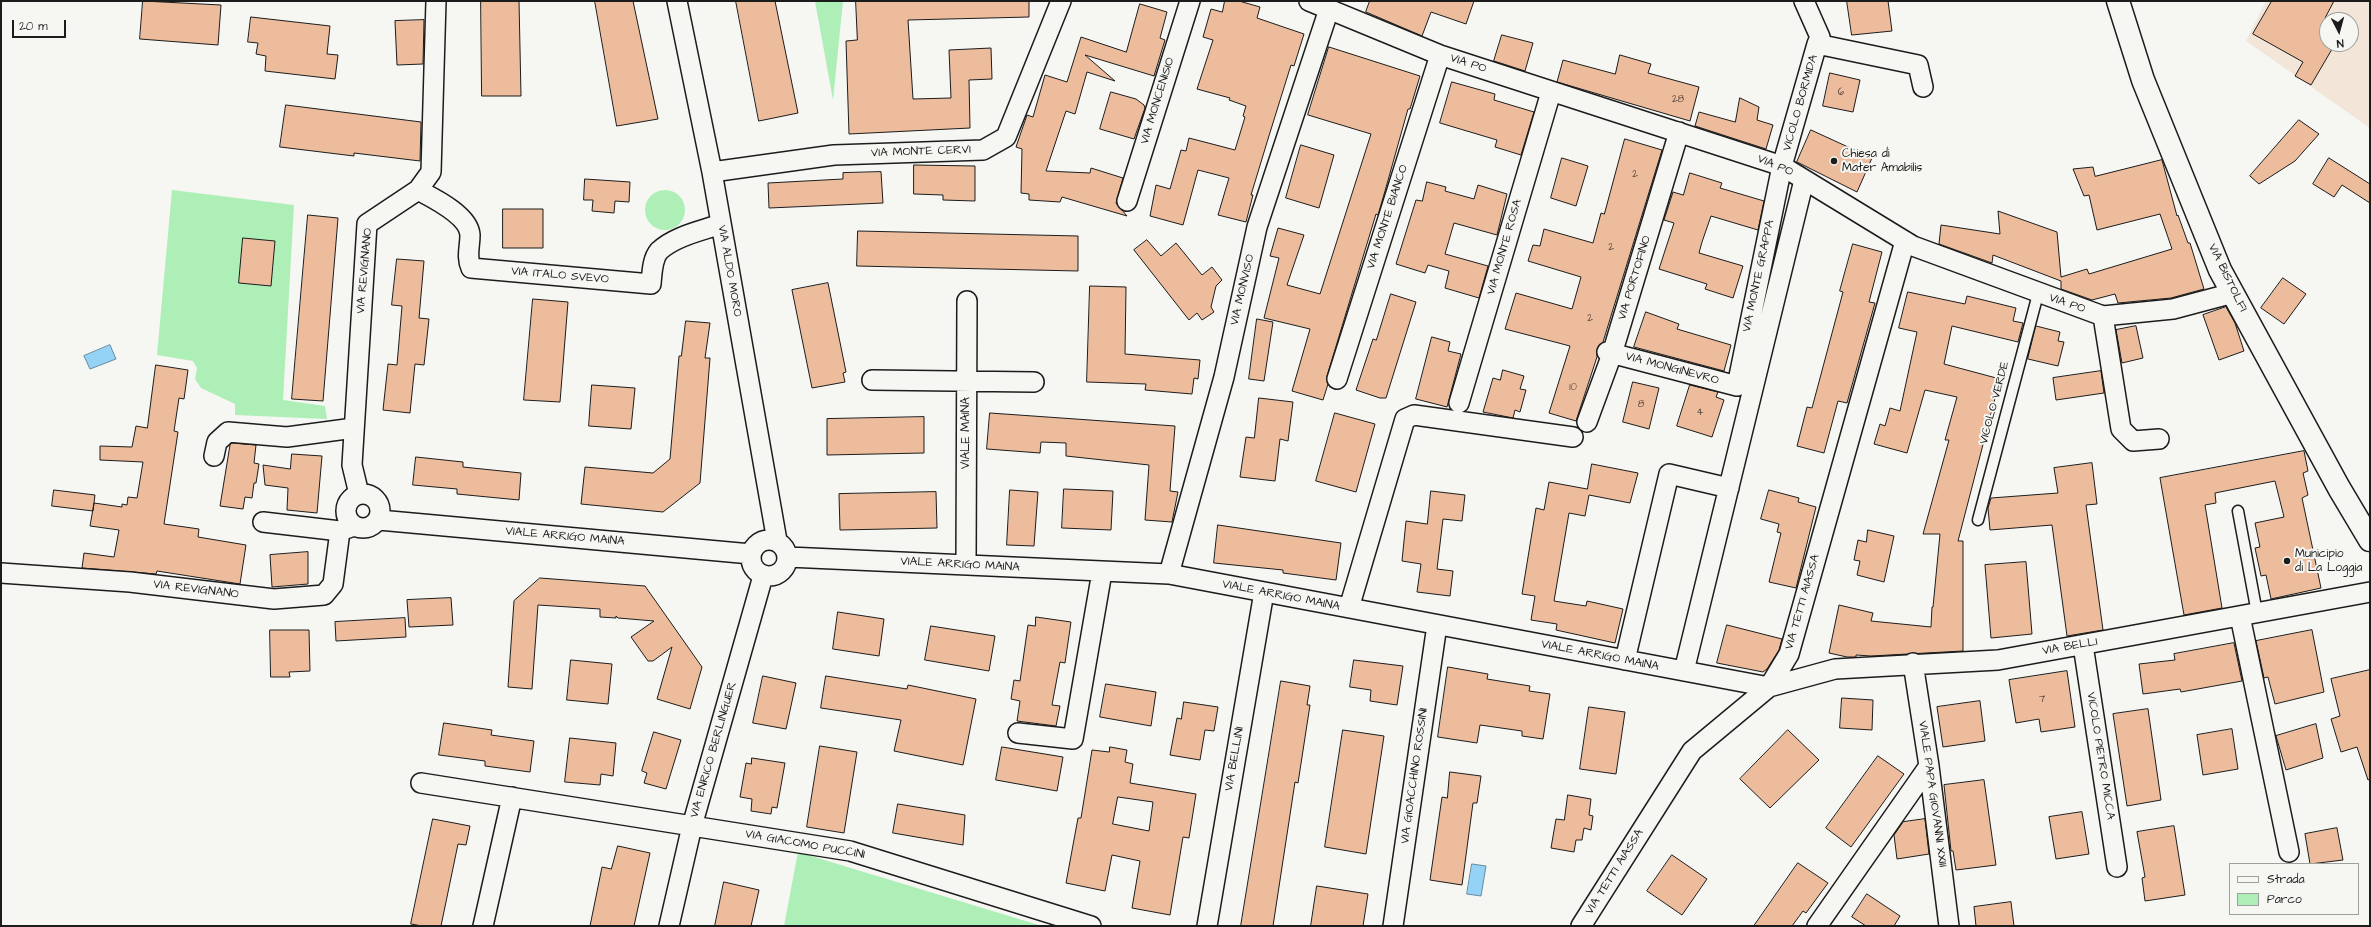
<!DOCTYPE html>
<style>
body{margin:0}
#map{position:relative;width:2371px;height:927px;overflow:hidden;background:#f6f6f2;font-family:"Architects Daughter",sans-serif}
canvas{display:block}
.frame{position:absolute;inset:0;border:2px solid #1c1c1c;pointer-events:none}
.legend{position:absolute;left:2229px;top:863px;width:130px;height:52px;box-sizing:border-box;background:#f6f6f2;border:1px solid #9f9f9c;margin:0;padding:5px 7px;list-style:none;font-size:12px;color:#1c1c1c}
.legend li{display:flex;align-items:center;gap:8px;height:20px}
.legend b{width:20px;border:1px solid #9f9f9c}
.north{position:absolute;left:2319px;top:12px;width:40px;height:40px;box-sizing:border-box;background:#f6f6f2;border:1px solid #9f9f9c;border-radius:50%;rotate:174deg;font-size:11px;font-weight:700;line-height:16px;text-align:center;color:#1c1c1c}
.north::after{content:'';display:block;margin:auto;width:14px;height:18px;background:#1c1c1c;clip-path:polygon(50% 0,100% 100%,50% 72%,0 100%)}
.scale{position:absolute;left:12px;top:20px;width:54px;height:18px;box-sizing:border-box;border:2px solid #1c1c1c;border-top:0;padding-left:5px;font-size:12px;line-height:14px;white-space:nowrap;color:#1c1c1c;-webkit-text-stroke:3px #f6f6f2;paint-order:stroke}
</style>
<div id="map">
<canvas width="2371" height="927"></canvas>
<div class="frame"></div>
<ul class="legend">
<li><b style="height:5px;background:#f6f6f2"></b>Strada</li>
<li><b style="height:11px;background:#aeefb8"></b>Parco</li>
</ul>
<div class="north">N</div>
<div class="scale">20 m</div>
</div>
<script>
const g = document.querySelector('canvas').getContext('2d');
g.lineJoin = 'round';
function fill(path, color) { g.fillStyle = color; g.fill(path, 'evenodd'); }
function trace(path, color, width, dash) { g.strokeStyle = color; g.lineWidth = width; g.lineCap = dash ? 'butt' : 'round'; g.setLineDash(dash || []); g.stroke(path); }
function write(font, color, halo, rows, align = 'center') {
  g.font = font + ' "Architects Daughter",sans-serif'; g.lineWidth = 4; g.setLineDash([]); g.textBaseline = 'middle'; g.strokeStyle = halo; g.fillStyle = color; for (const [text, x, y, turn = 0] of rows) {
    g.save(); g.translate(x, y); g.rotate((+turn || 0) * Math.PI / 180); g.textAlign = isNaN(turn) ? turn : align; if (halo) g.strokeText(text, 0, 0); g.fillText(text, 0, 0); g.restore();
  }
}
const built = new Path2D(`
 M2266,1H2370V128L2246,41ZM2327,20H2351V44H2327Z`);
const green = new Path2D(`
 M815,1H843L833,100Z
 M172,190L294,205L283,400L325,406L327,419L235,415V404L201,388L195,379L197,368L193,361L157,355Z
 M645 210a20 20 0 1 1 40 0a20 20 0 1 1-40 0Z
 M798,852L1042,926H784Z`);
const water = new Path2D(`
 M110,345L116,359L90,369L84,356Z
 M1472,864L1486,866L1481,896L1467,894Z`);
const building = new Path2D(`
 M143,1L221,5L218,45L140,39Z
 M481,1H519L521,96H482Z
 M595,1H633L658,119L617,126Z
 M736,1H775L798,113L759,121Z
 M856,1H1029V17L908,20L913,99L951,98L949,50L991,48L992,79L969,80L970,128L849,134L846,41L857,40Z
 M1225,1H1239L1260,7L1257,18L1304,34L1294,66L1291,65L1268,139L1251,195H1253L1246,222L1218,215L1229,178L1198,170L1183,225L1150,216L1156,185L1170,189L1181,150L1186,151L1189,138L1235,150L1245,117L1243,116L1246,106L1229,100L1230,98L1197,89L1213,40L1203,37L1211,9L1222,12Z
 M1370,1H1474L1466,24L1431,12L1422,36L1366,12Z
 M1847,1H1888L1892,31L1852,35Z
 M2272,1H2334L2325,18L2328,20L2327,44H2335L2311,85L2295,76L2303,62L2253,34Z
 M1140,4L1167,12L1160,38L1165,40L1154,76L1085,55L1115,81L1087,72L1075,114L1066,111L1046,171L1090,173L1091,168L1123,178L1116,203L1127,216L1062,197L1060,202L1029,200V194L1021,193L1022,149L1016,147L1027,115L1033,117L1045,75L1067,82L1081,37L1126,52Z
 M251,17L330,26L327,54L338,55L335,79L265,71L266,56L256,54L258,43L248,42Z
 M424,20L423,64L397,65L395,21Z
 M1502,35L1533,43L1525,71L1494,61Z
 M1329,47L1420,76L1410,109H1408L1385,191L1378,215L1376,214L1327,376L1328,384L1323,400L1292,391L1310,329L1264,318L1279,258L1270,256L1278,228L1304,235L1287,285L1320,294L1371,134L1308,115Z
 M1620,55L1651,64L1648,73L1699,87L1690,121L1557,82L1563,60L1615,74Z
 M1830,73L1860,80L1853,112L1823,106Z
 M1452,82L1495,94L1494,100L1534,112L1521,155L1495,147L1497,140L1440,123Z
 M1111,92L1136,99L1144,105L1145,108L1134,139L1100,129Z
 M1740,98L1759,107L1757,120L1773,125L1766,149L1695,126L1699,112L1735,122Z
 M286,105L421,122L420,161L354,153V156L280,147Z
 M2299,120L2319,134L2295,161L2259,184L2250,176Z
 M1811,130L1872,158L1857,192L1797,162Z
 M1625,139L1662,150L1603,342L1597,349V357L1576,421L1549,413L1570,346L1505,329L1516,293L1572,309L1581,277L1528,261L1533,245L1540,246L1544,229L1593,243L1601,213L1604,214Z
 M1301,145L1334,155L1319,208L1286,198Z
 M1562,158L1588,166L1576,206L1551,198Z
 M2329,158L2370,184V203L2342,185L2334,197L2313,184Z
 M2162,160L2177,216L2178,215L2188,243H2190L2204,289L2171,298L2118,303L2115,294L2092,300L2061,289V281L1993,255L1992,263L1939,244L1941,225L2000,234L1998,211L2057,232L2061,277L2087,269L2089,274L2172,249L2160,214L2097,230L2089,195L2084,196L2073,169L2093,167L2095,176Z
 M914,165L975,166V201L943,200V195L914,194Z
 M881,172L883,203L769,208L768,183L843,179V173Z
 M1690,173L1722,183L1720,188L1764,201L1758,230L1711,216L1702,242L1699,253L1743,266L1733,298L1705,289L1707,284L1659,269L1674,223L1664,220L1673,192L1683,195Z
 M585,179L630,182L629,202L615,201L614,213L592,211L593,200H584Z
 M1427,182L1446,187L1445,191L1474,199L1478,185L1507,194L1497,235L1454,223L1445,254L1488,266L1479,298L1445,288L1449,271L1428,265L1425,273L1396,264L1416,200L1422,201Z
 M503,209H543V248H503Z
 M308,215L338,218L323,401L292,399Z
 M858,231L1078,236V271L857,266Z
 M243,238L275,241L271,286L239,283Z
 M1147,240L1161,256L1176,243L1202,275L1212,267L1222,280L1216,286L1211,307L1214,312L1202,320L1197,313L1189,320L1134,250Z
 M1853,244L1882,252L1869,302L1875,303L1847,403L1838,401L1824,453L1797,446L1807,407L1812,408L1843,292L1840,291Z
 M397,259L424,261L419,318L429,319L424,365L415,364L410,413L383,410L388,364L397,365L402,306L392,305Z
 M2283,278L2306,294L2284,324L2261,308Z
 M828,283L846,372L843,373L845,382L812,388L792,290Z
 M1090,286L1126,287L1125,354L1200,360L1198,379L1194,378L1192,394L1145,390L1146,384L1087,382Z
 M1908,292L1965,304L1967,296L2016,308L2013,321L2023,323L2018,342L1952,326L1944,364L2000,379L1958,541H1963V651L1871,656L1856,655V657H1847L1829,653L1839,605L1873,613L1871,621L1931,627L1932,607H1933L1940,534H1923L1949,440H1945L1957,397L1925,390L1907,453L1874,444L1880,424L1885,426L1890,408L1900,411L1917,332L1899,328Z
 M1391,294L1416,302L1386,398H1380L1356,390L1373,339L1376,340Z
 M533,299L568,302L560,402L524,400Z
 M2226,307L2235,323L2244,351L2219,360L2203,315Z
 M1646,312L1679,324L1677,329L1731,345L1724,371L1634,347Z
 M1257,319L1273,322L1264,381L1249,379Z
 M686,321L710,323L705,358H710L700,483L663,512L581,504L585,467L653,473L670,459L679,356H681Z
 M2036,326L2060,332L2058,341L2064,342L2058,366L2028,359Z
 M2136,326L2143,358L2122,363L2116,330Z
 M1432,337L1450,342L1448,351L1461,354L1447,407L1416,399Z
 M156,365L188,370L184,399L179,398L174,431L178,432L164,524L199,529L198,537L246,545L240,584L157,571L156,574L82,568L84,553L114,557L119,530L90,526L94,503L122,507V504L127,505L128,497L137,498L143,462L100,460V446L132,447L136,426L147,428Z
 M1503,370L1524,376L1520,389L1526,390L1520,412L1515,410L1513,418L1483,412L1493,378L1500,380Z
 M2101,371L2104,393L2056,400L2053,378Z
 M1633,382L1659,388L1649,429L1623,422Z
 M592,385L635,388L631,429L589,426Z
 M1690,385L1718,392L1716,397L1724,400L1712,437L1677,426Z
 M1259,398L1293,402L1288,441L1280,439L1275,481L1240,477L1246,437L1254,438Z
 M990,413L1175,426L1170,491L1178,492L1172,522L1145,520L1149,465L1066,456V443L1041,442L1040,453L987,449Z
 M1335,413L1375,424L1356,492L1316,481Z
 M924,417V453L827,455V419Z
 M232,443L256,445L254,463L259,464L256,483H254L252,498L245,497L243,509L220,506L230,445Z
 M2304,451L2308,471L2303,473L2308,495L2302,498L2321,588L2271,599L2266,575L2261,576L2255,548L2260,547L2255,523L2284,517L2275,481L2215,493L2216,503L2205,505L2222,608L2184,615L2160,478Z
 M292,454L322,456L317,513L287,510L288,488L265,485L263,465L290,469Z
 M416,457L463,462V467L521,473L519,500L457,494V489L413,485Z
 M2092,463L2097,504L2086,505L2103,630L2067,636L2052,525L1990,530L1988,508L1991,498L2058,493L2054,468Z
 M1592,464L1638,473L1630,503L1589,495L1585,516L1569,513L1554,601L1586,606L1587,601L1623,609L1615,643L1556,630L1557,624L1531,620L1535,596L1522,594L1536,508L1544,510L1549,482L1587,489Z
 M1064,489L1113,491L1111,530L1062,528Z
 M54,490L95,495L93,511L52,506Z
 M1010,490L1038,492L1034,546L1007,545Z
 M1769,490L1799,498L1798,502L1816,507L1796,588L1769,582L1781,533L1777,532L1779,524L1761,519Z
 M1431,491L1465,495L1462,521L1443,519L1437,569L1453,571L1450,596L1417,592L1421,564L1402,561L1406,521L1427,524Z
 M936,492L937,528L840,530L839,494Z
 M1218,525L1341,543L1336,580L1283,573V570L1214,563Z
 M1868,530L1894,536L1884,582L1857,575L1860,561L1854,560L1858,540L1866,542Z
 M308,552V584L272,587L270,555Z
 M2026,562L2032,634L1991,638L1985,565Z
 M540,578L645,586L702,667L690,709L657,699L672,647L653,661H648L631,637L654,621L618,618L616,616V618L600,617V609L538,605L532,689L508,687L514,601Z
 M451,598L453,625L409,627L407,600Z
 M838,612L884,619L879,656L833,649Z
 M1036,617L1071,622L1065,663L1060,662L1052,705L1060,706L1056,726L1017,721L1020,701L1011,699L1014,680L1020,681L1028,625L1035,626Z
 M405,618L406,637L336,641L335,622Z
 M1727,625L1782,639L1779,650L1767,669L1763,672L1717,663Z
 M931,626L995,636L989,671L925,660Z
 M270,630H309L310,671L289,672L290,677H271Z
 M2312,630L2324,692L2275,704L2268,677L2264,678L2256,641Z
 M2234,643L2242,681L2181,692L2180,689L2143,694L2139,664L2175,660L2174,654Z
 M571,660L612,664L608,704L567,700Z
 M1354,660L1403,666L1397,705L1370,701L1371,690L1350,687Z
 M1448,667L1488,674L1487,679L1530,686L1529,691L1550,694L1543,739L1522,736V731L1480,725L1477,743L1438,737Z
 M2370,670V779L2368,780L2357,747L2341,752L2331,719L2340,716L2331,679Z
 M2067,671L2075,727L2041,732L2039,719L2016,723L2009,680Z
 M763,676L796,683L786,729L753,723Z
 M826,676L907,689L908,685L976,699L963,765L894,751L901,720L821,708Z
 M1281,681L1310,686L1307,705H1310L1298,783L1295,782L1273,926H1241Z
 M1106,684L1156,692L1151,726L1100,717Z
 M1842,698L1873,700L1872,730L1840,728Z
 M1980,701L1985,741L1943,747L1937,707Z
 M1184,702L1218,707L1214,731L1205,730L1200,760L1170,755L1177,718L1181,719Z
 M1589,707L1625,712L1616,774L1580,769Z
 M2148,709L2161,800L2127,806L2113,714Z
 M444,723L492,730L491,735L534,741L530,772L485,766V761L439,755Z
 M2316,724L2323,758L2286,770L2276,736Z
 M2232,729L2238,769L2203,775L2197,735Z
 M1343,730L1384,736L1366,854L1325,847Z
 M1788,730L1819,760L1770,808L1740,779Z
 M654,732L681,740L666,789L644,783L647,773L642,771Z
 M570,738L616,743L613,776L601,774L600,785L565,782Z
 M820,746L857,752L844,833L807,827Z
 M1002,747L1063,757L1057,791L996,780Z
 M1110,747L1127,750L1125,762L1133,764L1130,783L1196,794L1189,838L1183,837L1170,915L1132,908L1140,861L1112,855L1105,891L1066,883L1078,818H1081L1092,750L1109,752ZM1118,797L1153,802L1149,831L1113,824Z
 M1878,756L1904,774L1851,847L1826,828Z
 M752,758L785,763L777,808L772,807L771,814L751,811L752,799L740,797L746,763L751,764Z
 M1450,772L1481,776L1477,803H1473L1462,885L1430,880L1442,797L1447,798Z
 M1984,780L1996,865L1956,870L1953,851H1951L1944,785Z
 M1568,795L1591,799L1589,815L1593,816L1591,830L1584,828L1582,840H1576L1574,852L1551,848L1556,819L1564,820Z
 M898,804L965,815L963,845L893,833Z
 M2082,812L2089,854L2056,859L2049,817Z
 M433,819L470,826L466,845L458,844L441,926H422L411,924Z
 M1925,819L1929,854L1897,859L1894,835L1903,822Z
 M2174,826L2185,895L2145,901L2142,878L2145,877L2137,832Z
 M2337,828L2343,860L2310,864L2305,834Z
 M618,846L650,853L634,926H590L602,867L611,869Z
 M1672,855L1707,879L1682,915L1647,891Z
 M1798,863L1828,883L1806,913L1803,911L1792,926H1754Z
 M724,882L759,890L751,926H715Z
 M1317,886L1368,894L1363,926H1311Z
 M1867,894L1900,916L1894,926H1866L1852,917Z
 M2011,902L2014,926H1976L1974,907Z`);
const service = new Path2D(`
 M2238,511L2257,613
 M1978,520L2038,294`);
const minor = new Path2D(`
 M677,1L712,172L777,541
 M1309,1L1440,55L1782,166L1913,246L2103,316L2173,309L2233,293
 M1804,1L1820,37L1817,44
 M712,172L834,155L983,150L1006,137L1061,1
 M418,190C433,198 469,215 470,235C470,247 466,257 471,268L651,284C652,274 652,259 659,251C675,236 701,231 721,224
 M1127,201L1190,1
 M2103,316L2121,429L2133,441L2159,439
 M1607,352L1737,386L1782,166L1817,44L1918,65L1923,87
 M1337,379L1440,55
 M872,380L1034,382
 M1459,403L1551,92
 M1587,422L1612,354L1679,132
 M214,456L217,442L228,432L287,437L354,428
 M359,494L352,465L367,224L418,190L431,172L436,1
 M346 511a17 17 0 1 1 34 0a17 17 0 1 1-34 0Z
 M379,520L751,554
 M263,522L340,531
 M751 558a18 18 0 1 1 36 0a18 18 0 1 1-36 0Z
 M788,557L1169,574L1769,687L1835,669L1998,660L2370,592
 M966,565L967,301
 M1,573L130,582L274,599L324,595L333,584L340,531L354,526
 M1169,574L1224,377L1257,227L1329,9
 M1349,608L1405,419L1414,415L1573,437
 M2240,616L2289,852
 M2083,645L2117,867
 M1625,660L1669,474L1729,488
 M1913,663L1929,766L1949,926
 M1684,671L1804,180
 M1018,733L1073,739L1102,572
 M421,783L850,851L1091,926
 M483,926L512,797
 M669,926L692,826L763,576
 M1207,926L1264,592
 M1393,926L1437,625
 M1581,926L1692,751L1769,687L1789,654L1905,241
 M1817,926L1929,766`);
const tertiary = new Path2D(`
 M2118,1L2143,80L2220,270L2339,488L2370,540`);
const markers = [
 [1834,161,4,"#1c1c1c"],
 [2287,561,4,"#1c1c1c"]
];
const numberNames = [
 ["6",1841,93],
 ["28",1678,100],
 ["2",1635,175],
 ["2",1611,248],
 ["2",1590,319],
 ["10",1573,388],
 ["8",1641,405],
 ["4",1700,413],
 ["7",2042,700]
];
const streetNames = [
 ["VIA PO",1468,64,18],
 ["VIA MONCENISIO",1158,101,-73],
 ["VICOLO BORMIDA",1801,103,-74],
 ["VIA MONTE CERVI",921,152,-2],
 ["VIA PO",1775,166,23],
 ["VIA MONTE BIANCO",1388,217,-72],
 ["VIA MONTE ROSA",1505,247,-74],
 ["VIA REVIGNANO",365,271,-85],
 ["VIA ALDO MORO",729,271,80],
 ["VIA ITALO SVEVO",560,276,5],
 ["VIA MONTE GRAPPA",1759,276,-78],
 ["VIA PORTOFINO",1635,278,-73],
 ["VIA BISTOLFI",2227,278,64],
 ["VIA MONVISO",1243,290,-77],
 ["VIA PO",2067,304,19],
 ["VIA MONGINEVRO",1672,369,15],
 ["VICOLO VERDE",1995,403,-75],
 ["VIALE MAINA",966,433,-90],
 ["VIALE ARRIGO MAINA",565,537,5],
 ["VIALE ARRIGO MAINA",960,565,3],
 ["VIA REVIGNANO",196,590,7],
 ["VIALE ARRIGO MAINA",1281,596,11],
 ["VIA TETTI AIASSA",1803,602,-74],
 ["VIA BELLI",2070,647,-10],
 ["VIALE ARRIGO MAINA",1600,656,11],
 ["VIA ENRICO BERLINGUER",714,750,-74],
 ["VICOLO PIETRO MICCA",2100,756,81],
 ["VIA BELLINI",1235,759,-80],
 ["VIA GIOACCHINO ROSSINI",1415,776,-82],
 ["VIALE PAPA GIOVANNI XXIII",1932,794,82],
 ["VIA GIACOMO PUCCINI",805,845,10],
 ["VIA TETTI AIASSA",1615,872,-58]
];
const poiNames = [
 ["Chiesa di",1842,154],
 ["Mater Amabilis",1842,168],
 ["Municipio",2295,554],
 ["di La Loggia",2295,568]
];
fill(built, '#f3e5d8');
fill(green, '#aeefb8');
fill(water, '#95d3f6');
trace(water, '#658a9f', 1);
fill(building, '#ecbc9c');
trace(building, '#1c1c1c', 1);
trace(service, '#1c1c1c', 13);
trace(minor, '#1c1c1c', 22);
trace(tertiary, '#1c1c1c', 25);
trace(service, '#f6f6f2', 10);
trace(minor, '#f6f6f2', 19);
trace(tertiary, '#f6f6f2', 22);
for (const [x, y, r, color] of markers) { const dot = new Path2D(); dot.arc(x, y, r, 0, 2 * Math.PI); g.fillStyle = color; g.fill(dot); trace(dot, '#f6f6f2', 1.5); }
write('10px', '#50443c', null, numberNames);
write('12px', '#1c1c1c', '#f6f6f2', streetNames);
write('12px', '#1c1c1c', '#f6f6f2', poiNames, 'left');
</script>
